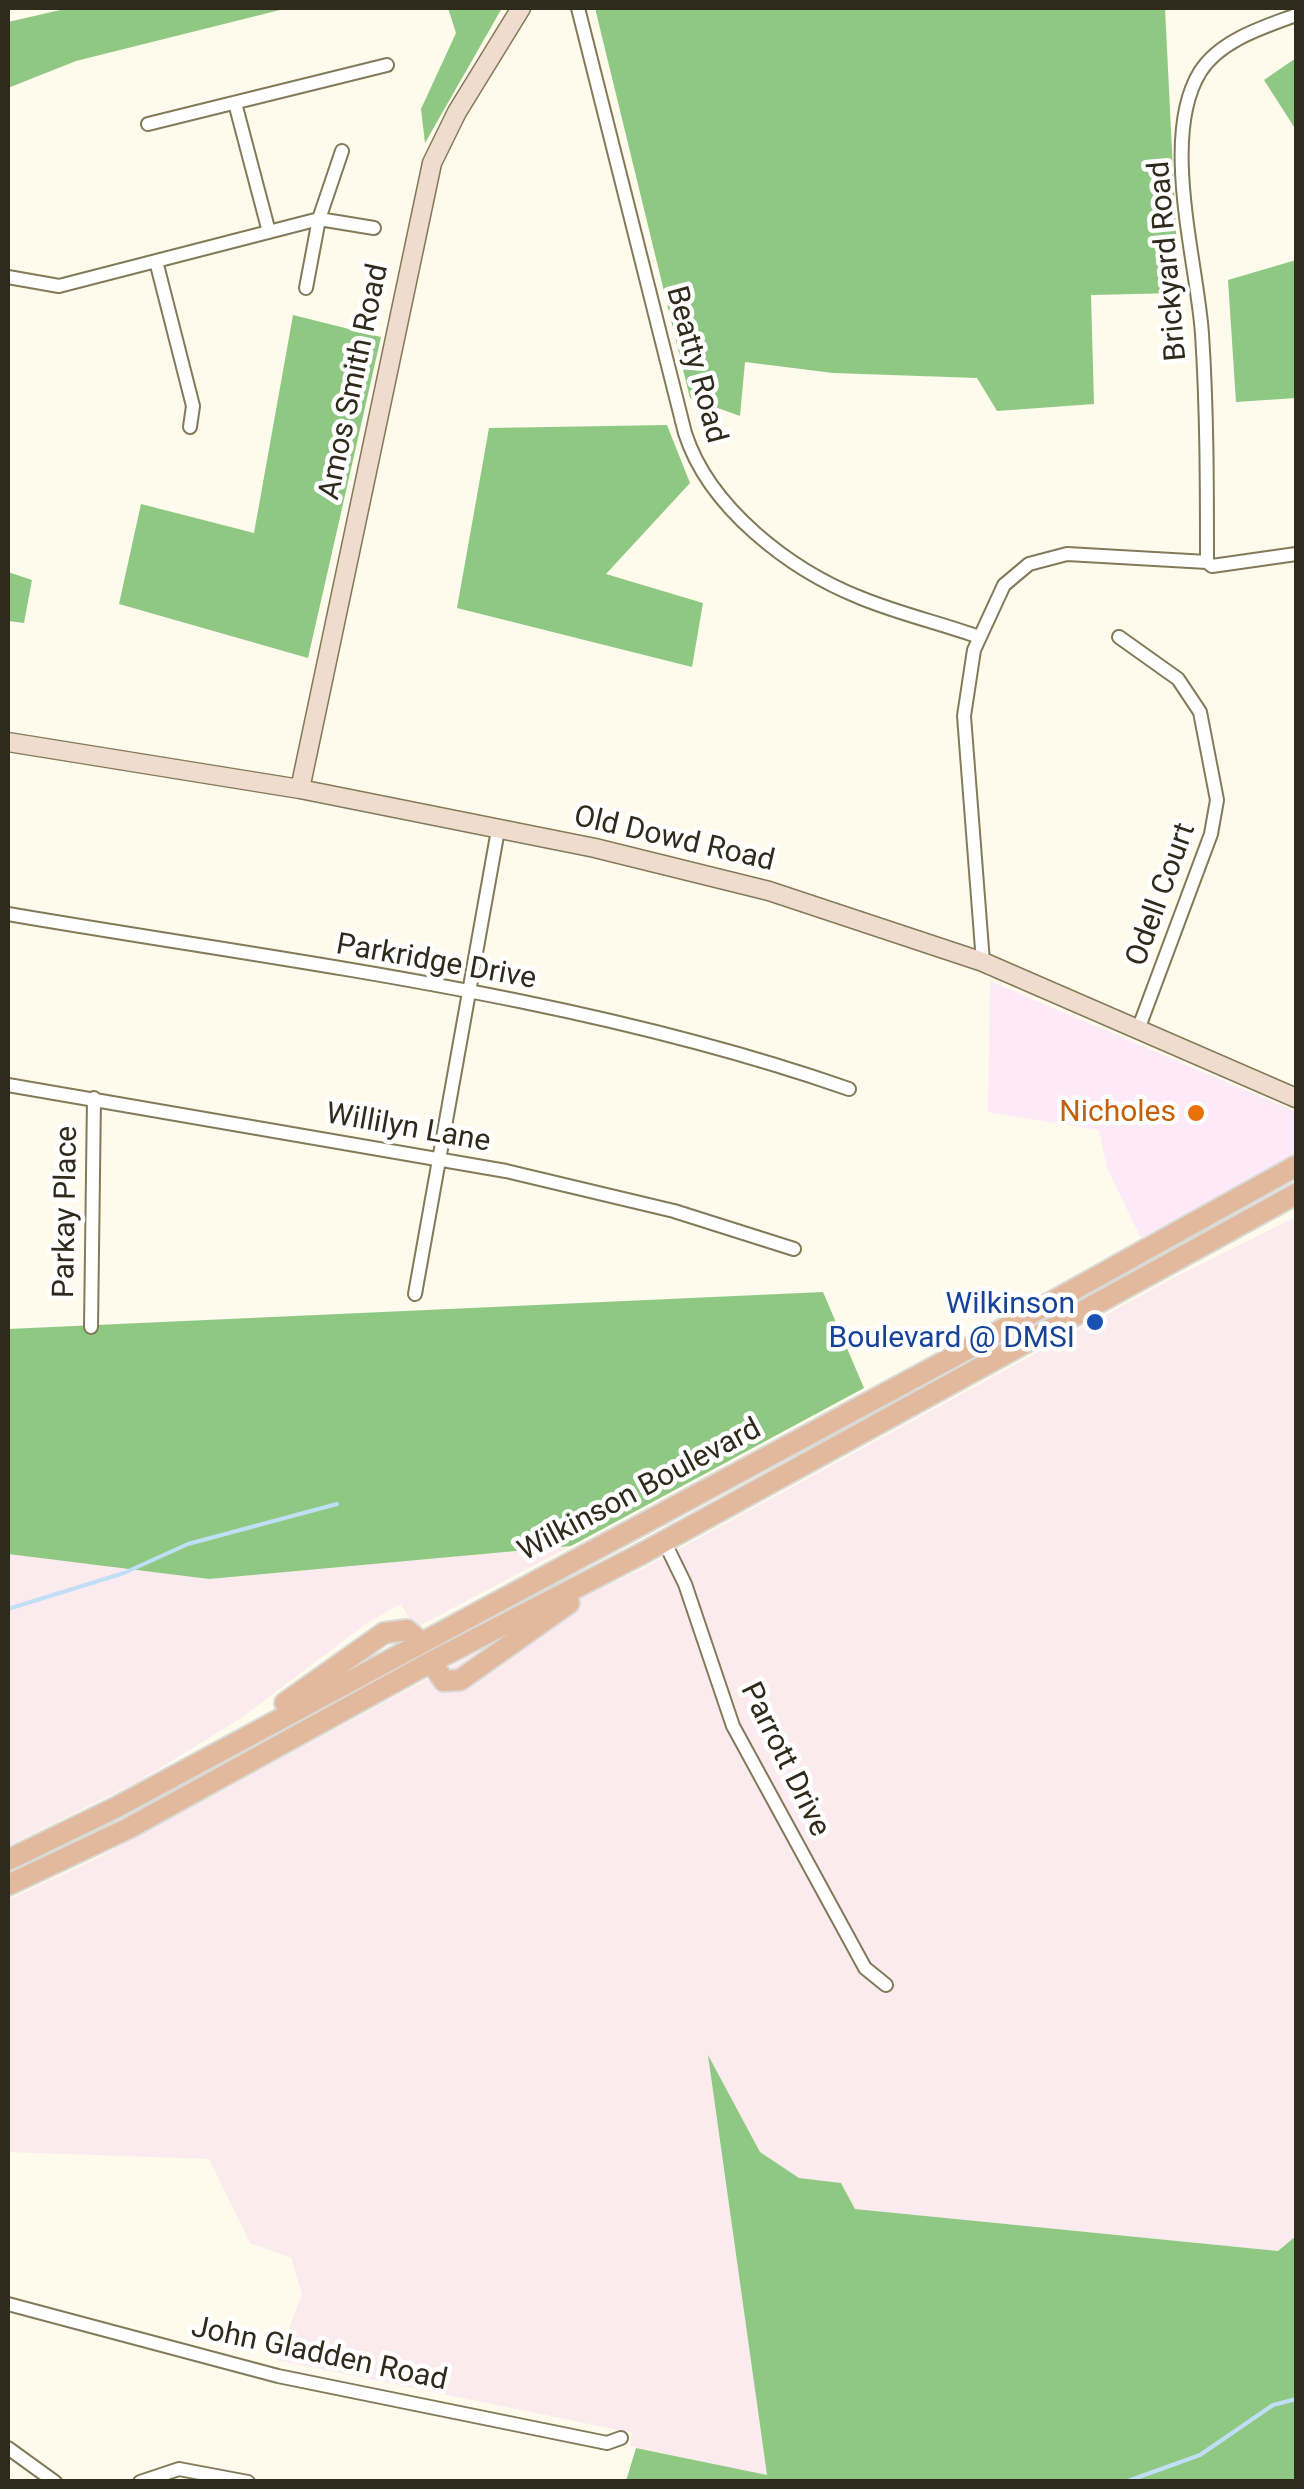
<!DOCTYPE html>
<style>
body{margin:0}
#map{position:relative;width:1304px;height:2489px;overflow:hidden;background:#fefaec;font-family:Roboto,sans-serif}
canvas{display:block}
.frame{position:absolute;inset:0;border:10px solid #2e2b1d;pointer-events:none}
</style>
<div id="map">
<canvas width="1304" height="2489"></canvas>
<div class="frame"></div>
</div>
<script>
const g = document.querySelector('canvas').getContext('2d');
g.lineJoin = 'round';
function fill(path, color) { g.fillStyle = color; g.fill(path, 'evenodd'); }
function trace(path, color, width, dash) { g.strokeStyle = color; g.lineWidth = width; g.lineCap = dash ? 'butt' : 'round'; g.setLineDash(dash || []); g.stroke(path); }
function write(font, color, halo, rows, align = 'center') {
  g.font = font + ' Roboto,sans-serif'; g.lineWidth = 9; g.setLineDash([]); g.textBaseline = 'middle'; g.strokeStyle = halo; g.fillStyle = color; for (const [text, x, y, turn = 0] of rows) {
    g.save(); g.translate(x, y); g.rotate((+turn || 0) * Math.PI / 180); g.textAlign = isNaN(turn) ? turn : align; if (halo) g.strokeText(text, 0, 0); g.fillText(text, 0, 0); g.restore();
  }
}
const commercial = new Path2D(`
 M990,981L1296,1112V1154L1141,1238L1107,1168L1099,1130L988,1112Z`);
const industrial = new Path2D(`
 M1296,1217V2385L1278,2251L855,2209L841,2183L799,2179L760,2152L709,2058L767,2476L630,2446L633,2433L277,2360L302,2294L291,2258L250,2243L209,2159L8,2152V1900L94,1860L553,1611L646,1567L1175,1277Z
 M571,1546L415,1628L401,1604L367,1623L241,1718L141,1780L8,1846V1554L209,1579Z`);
const forest = new Path2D(`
 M69,8H288L76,61L8,88V22Z
 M448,8H502L425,143L421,109L456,33Z
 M595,8H1165L1179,293L1091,295L1094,404L997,411L977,378L833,373L745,362L740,416L690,398Z
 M1296,58V130L1264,80Z
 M1296,260V398L1236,402L1228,280Z
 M293,315L381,337L308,658L119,604L141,504L254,533Z
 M667,425L690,483L606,574L703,603L692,667L457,608L489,428Z
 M8,572L32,580L24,623L8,621Z
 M823,1292L864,1388L571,1546L209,1579L8,1554V1329Z
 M708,2055L760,2152L799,2178L841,2183L855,2209L1278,2251L1296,2236V2481H626L636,2448L767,2475Z`);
const stream = new Path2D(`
 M8,1609L124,1573L188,1544L337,1504
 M1125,2482L1200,2455L1273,2405L1296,2399`);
const street = new Path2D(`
 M578,8L685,433C709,508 790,570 861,598C900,614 940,623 979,637
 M235,103L269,232
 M148,124L387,65
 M156,261L193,406L190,427
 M8,277L59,286L319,219L374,228
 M306,288L319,219L342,151
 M1207,562C1207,486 1207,410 1202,334C1197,261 1160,137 1200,72C1220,40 1264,27 1296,15
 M1119,637L1178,679L1200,712L1217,800L1211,834L1139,1027
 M8,914C288,962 579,995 849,1089
 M983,962L964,716L974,650L1004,585L1029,564L1067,554L1207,562L1212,566L1296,554
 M8,1085L506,1171L674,1211L794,1249
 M415,1294L498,830
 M91,1327L94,1098
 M664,1541L685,1584L733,1726L865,1968L886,1985
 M8,2304L278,2376L607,2443L621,2438
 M8,2448L55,2482
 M140,2482L179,2469L248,2482`);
const secondary = new Path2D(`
 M8,742L300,789L595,848L769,891L983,962L1296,1098
 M300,789L432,163L457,112L521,8`);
const primary = new Path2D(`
 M431,1662L444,1681L460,1680L569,1603
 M285,1703L384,1633L407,1630L421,1642
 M8,1860L115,1808L951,1358L1296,1166
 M8,1885L127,1829L431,1662L643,1553L1296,1194`);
const markers = [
 [1196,1113,10,"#e8710a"],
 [1095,1322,10,"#1a4fb4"]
];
const streetNames = [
 ["Brickyard Road",1169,261,-95],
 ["Beatty Road",695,365,75],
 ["Amos Smith Road",355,382,-78],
 ["Old Dowd Road",674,840,13],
 ["Odell Court",1162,895,-70],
 ["Parkridge Drive",436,963,10],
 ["Willilyn Lane",408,1129,10],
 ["Parkay Place",67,1212,-89],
 ["Wilkinson Boulevard",640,1491,-28],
 ["Parrott Drive",784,1760,64],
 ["John Gladden Road",319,2355,12]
];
const foodNames = [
 ["Nicholes",1176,1113]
];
const transitNames = [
 ["Wilkinson",1075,1305],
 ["Boulevard @ DMSI",1075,1339]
];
fill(commercial, '#fde9f8');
fill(industrial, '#fcebee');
fill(forest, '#8fc883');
trace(stream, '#c0def5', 4);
trace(street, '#837a59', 16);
trace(secondary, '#837a59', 21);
trace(primary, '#d9d9d6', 24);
trace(street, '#fff', 12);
trace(secondary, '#f0dcce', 18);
trace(primary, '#e2b99d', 20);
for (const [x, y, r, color] of markers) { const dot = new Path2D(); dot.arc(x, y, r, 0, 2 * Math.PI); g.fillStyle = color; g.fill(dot); trace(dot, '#fff', 4); }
write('30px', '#2e2b1d', '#fff', streetNames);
write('30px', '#c56008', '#fff', foodNames, 'right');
write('30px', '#164399', '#fff', transitNames, 'right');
</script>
